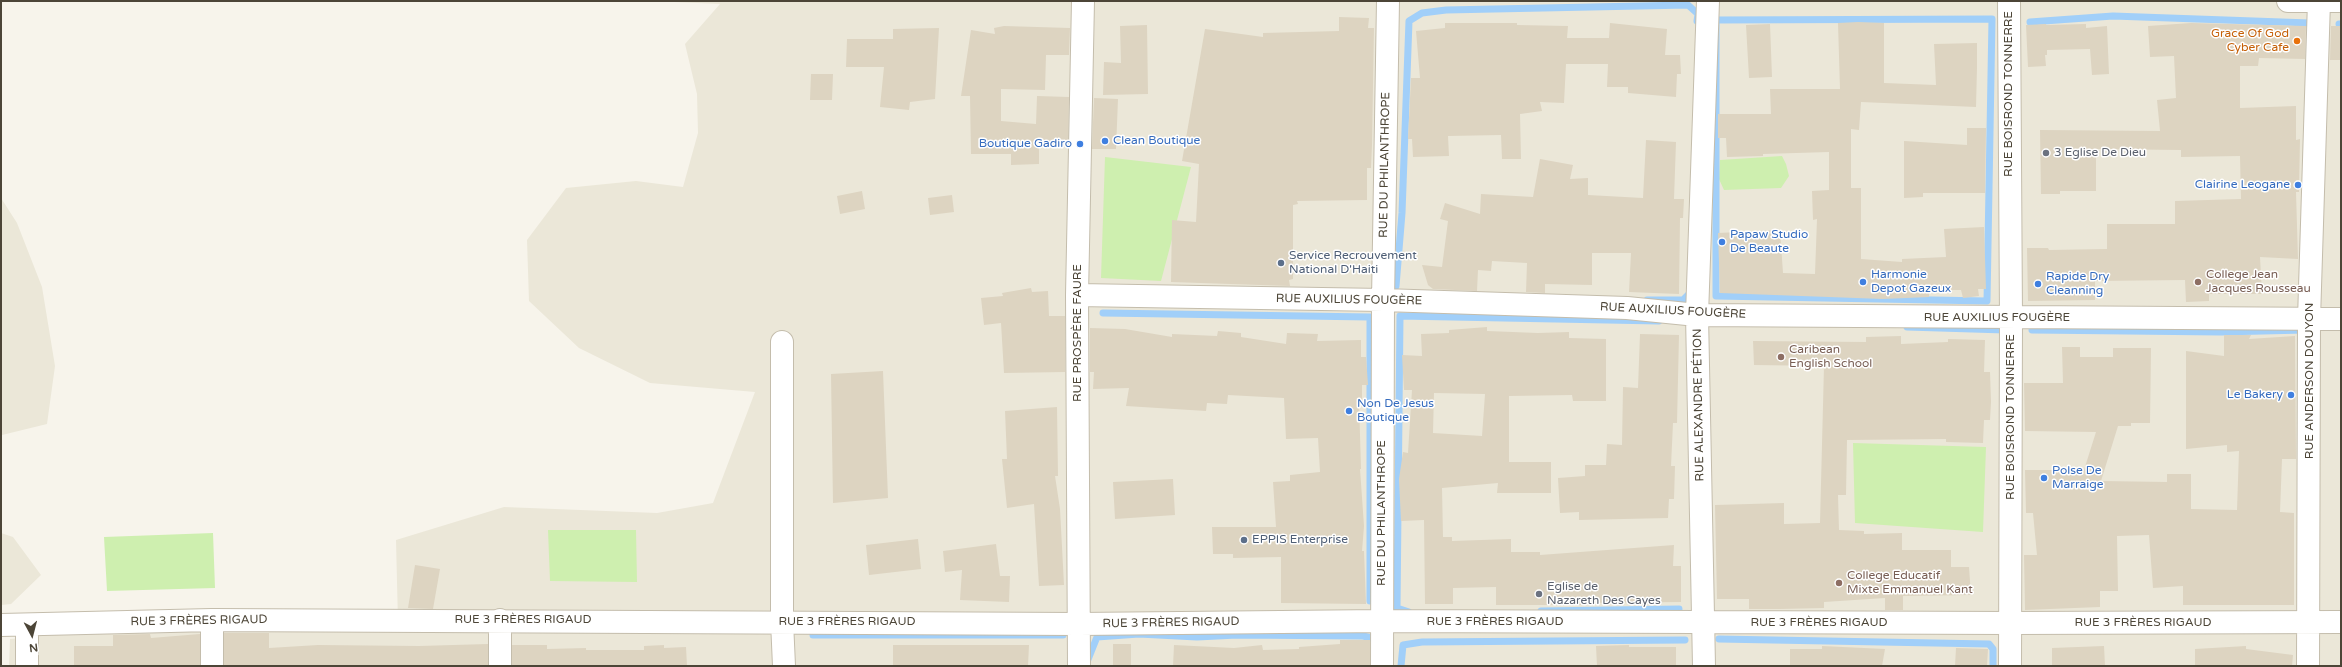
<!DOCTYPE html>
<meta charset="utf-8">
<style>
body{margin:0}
#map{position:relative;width:2342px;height:667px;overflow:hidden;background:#f7f4eb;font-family:"Varela Round",sans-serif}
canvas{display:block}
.frame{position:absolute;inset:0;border:2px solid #4c4537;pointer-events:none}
.north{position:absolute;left:12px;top:615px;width:40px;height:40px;-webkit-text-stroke:3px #fff;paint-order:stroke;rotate:173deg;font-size:11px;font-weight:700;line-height:16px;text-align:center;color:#4c4537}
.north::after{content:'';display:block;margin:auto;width:14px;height:18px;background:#4c4537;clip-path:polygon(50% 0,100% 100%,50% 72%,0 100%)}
</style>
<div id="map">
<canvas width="2342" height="667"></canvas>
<div class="frame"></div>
<div class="north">N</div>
</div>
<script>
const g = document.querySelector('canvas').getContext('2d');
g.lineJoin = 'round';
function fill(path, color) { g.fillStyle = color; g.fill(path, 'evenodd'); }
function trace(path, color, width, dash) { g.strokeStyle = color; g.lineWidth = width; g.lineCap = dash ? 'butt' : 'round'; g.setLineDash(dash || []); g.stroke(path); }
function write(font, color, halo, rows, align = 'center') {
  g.font = font + ' "Varela Round",sans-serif'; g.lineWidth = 3; g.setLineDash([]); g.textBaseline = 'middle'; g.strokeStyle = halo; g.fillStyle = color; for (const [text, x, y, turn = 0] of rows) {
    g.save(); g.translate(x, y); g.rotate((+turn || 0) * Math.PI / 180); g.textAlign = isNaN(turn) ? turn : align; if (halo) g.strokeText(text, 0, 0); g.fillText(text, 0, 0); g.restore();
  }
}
const residential = new Path2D(`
 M651,1H2341V666H9L10,639L23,638V633L398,623L396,540L504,507L657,513L713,503L755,392L650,383L579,348L529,301L527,240L566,188L636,181L683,187L698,133L697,94L685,44L720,4Z
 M1,198L17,223L42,287L55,366L47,424L2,435Z
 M1,533L13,537L41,575L11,604L1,605Z`);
const green = new Path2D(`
 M1782,156L1786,164L1789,176L1781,188L1724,190L1719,179L1720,160Z
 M1105,157L1191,167L1161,281L1101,278Z
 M1853,443L1986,447L1983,532L1855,523Z
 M548,530H636L637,582L550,581Z
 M213,533L215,588L107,591L104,537Z`);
const stream = new Path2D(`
 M1992,19L1987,301L1716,296V20Z
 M2030,22L2113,16L2310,23
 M2339,24H2341
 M1396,286L1402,213L1409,21L1422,13L1446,10L1688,5L1698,14L1697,21
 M1647,300H1683L1690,293V289
 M1103,313L1370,317V601
 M1907,327L2005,330
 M2032,330L2221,332L2305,330
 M1541,611L1679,609
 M1409,612L1397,608L1400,316L1659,321
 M813,635H1063
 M1719,639L1989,644L1993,649V666
 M1087,662L1097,637L1139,634L1197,637L1237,635L1363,636L1376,639V642
 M1401,666L1403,645L1422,642L1685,640`);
const building = new Path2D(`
 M1339,17L1369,18L1368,28H1374L1372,145L1371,168H1367V200L1297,201L1298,204L1293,205V279L1289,280L1290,286L1171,282L1172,220L1196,222L1199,164L1182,161L1205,29L1263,37V33L1339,31Z
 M1858,22L1884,23V83L1936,85L1934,44L1977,43V68L1976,107L1861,102L1859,130L1851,129V188H1861V259L1902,262V259L1946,257L1944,229L1984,227L1986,289H1978L1979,296L1963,298L1961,290H1929V297L1883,299L1720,293L1718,233L1780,230L1783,273L1815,274L1817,219L1813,220L1812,191L1829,190V152L1763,154V156L1727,157L1726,138H1718V114H1771L1770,89H1840L1838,23Z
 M1445,23H1517V25L1568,26L1567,38H1609L1610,23L1667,29L1665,55H1680L1681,74H1677L1676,97L1628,93V87H1607L1608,64H1566L1564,103L1540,102L1542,111L1520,114L1521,159H1502L1501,135L1448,136L1449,156L1413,157L1412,139H1408L1411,78H1420L1416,31L1445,28Z
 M2191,23L2306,26L2305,59L2259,58L2258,66H2240V108L2296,106V140L2300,139L2299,192H2296L2298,259L2260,257L2262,294H2209V301L2186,302L2185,280L2095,281V300L2028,301L2027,248H2048L2049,250L2107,249V224H2175V201L2241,199L2240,156L2181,157V150L2096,149V191H2060V194H2041L2040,130L2160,131L2157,100L2176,98L2174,56L2150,57L2148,26Z
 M1770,24L1772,77L1749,78L1746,25Z
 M2046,24V25L2086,24V28L2107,26L2109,74L2092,75L2090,49L2047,50V55H2045L2046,66L2028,67L2026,25Z
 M1147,25L1148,94L1103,95L1104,62L1121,63L1120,26Z
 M1004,26L1070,28L1069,55H1046L1045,90L1001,89V121L1036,124L1037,96L1069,97L1068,146L1039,142V164L1011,165V154H971L970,96H961L971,30L995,34L994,28Z
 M2331,26H2341V60H2330Z
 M939,28L935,99L910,102L909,110L880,107L884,67H846L847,39H893V29Z
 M811,74H833L832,100H810Z
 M1094,98L1118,99L1116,149H1092Z
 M1967,128H1986L1985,193H1923V197L1904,198V141L1967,145Z
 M1646,140L1676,142L1674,199H1684L1683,218H1680L1679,294L1629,292L1631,253H1592V285L1545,284V293L1526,292L1527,263L1492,261L1491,271L1478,270L1477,291L1433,289L1428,285L1422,265L1442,267L1448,221L1440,219L1445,203L1480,214L1481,194L1533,197L1540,159L1573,165L1570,179L1588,178V195L1643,198Z
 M862,191L865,209L840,214L837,196Z
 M952,195L954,212L930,215L928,198Z
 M1031,288L1032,292L1048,291L1049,316H1065V372L1004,373L1001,323L984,325L981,298L1003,296L1002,293Z
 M1487,327V331L1538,333L1569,332V338L1606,339V401H1573L1572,395L1509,396V462H1551V493H1497L1498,483L1442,488L1443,537H1452V541L1511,539V552H1540V555L1674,545L1673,566H1681V602L1581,603V605H1496V587L1453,588V604H1425L1424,520L1401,521L1399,479L1403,452L1408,453L1412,390H1404L1402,355L1422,356L1421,334L1449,333V330ZM1434,393L1485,394L1482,436L1433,433Z
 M1090,328L1125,329L1172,337V334L1217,336L1218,331L1241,333V337L1286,344L1287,333L1318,334L1317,341L1361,340V357H1366L1368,385H1362V401H1359L1361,469H1360L1364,526L1362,551H1364L1366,604L1281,603V557L1233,558V554H1213L1212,527H1276L1273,482L1290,481V475L1320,472L1318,438L1286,439L1284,398L1228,395L1227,404L1207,403L1206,411L1126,406L1129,388L1093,389L1094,372H1090Z
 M1640,334L1679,335L1677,423H1673L1671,466H1675L1674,499H1669L1668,518L1579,520V512L1560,513L1558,478L1585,476V465H1606L1607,444L1622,445L1623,387L1638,388Z
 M2224,335H2251L2249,339L2295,336L2296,459H2282L2280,512L2294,513V605H2183V586L2153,588L2149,535L2117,536L2118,591H2100V607L2025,610L2024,555H2037L2033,513H2026L2025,470H2084L2096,432L2025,431L2024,383H2063L2062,347H2080V357H2113V348H2151L2150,423H2131V426H2118L2101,481L2167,482V474H2191V509L2237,510L2239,451L2227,452V445L2186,449V351L2224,356Z
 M1901,336V344L1948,342V339L1985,340L1984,372H1990L1991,402L1990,420H1984L1983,443L1946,442V439L1847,440L1846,495H1838L1839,530L1864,531V534L1902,533V550H1951V567H1969L1971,595L1903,596V610H1885V598L1824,602V608L1780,609H1749V599H1717L1715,505L1784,503V524L1820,523L1824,366L1754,365L1753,341L1866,342V337Z
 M883,371L888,498L833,503L831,374Z
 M1057,407L1058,476H1055L1060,509L1064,585L1039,586L1034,504L1007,508L1002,459H1007L1005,411Z
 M1173,479L1175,515L1115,519L1113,482Z
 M918,539L921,569L869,575L866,545Z
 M996,544L1000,576H1010L1009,602L960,600L962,570L945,572L943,551Z
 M415,565L440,569L433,609L408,608Z
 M224,633H269V648L318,645L419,646L488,644V666H224Z
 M150,634L151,638L200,634V666H74V646H113V635Z
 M1340,640H1370V666H1173L1174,645L1234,648L1262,645L1263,650L1299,649V647L1340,644Z
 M1113,644H1131V666H1113Z
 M512,645H547V649L586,648V650H644V646L664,645V648L686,647L687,666H512Z
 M893,645H1029L1028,666H893Z
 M1629,645V647H1676V666H1597L1596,646Z
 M1822,646L1885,649L1882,666H1790V649H1822Z
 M2104,646L2105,666H2052V648Z
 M2246,646V649L2293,655L2292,666H2195V649Z
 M1956,648L1988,649L1987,666H1955Z`);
const minor = new Path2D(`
 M2009,1L2011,318L2010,666
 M2288,1H2341
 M1077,295L1383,300L1627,308L1697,315L2341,319
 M782,342V621L784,666
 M500,620V666
 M1,625L212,620L1079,624L1382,621L2011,623L2341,622
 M27,666V625
 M212,666V620
 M1079,666L1077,295L1083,1
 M1382,666L1383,300L1388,1
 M1704,666L1697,315L1708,1
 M2308,666L2309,319L2319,1`);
const markers = [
 [2297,41,4,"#e8710a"],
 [1105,141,4,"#3f7fe0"],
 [1080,144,4,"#3f7fe0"],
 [2046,153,4,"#6b7280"],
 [2298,185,4,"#3f7fe0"],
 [1722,242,4,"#3f7fe0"],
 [1281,263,4,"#5c6f8a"],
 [1863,282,4,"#3f7fe0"],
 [2198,282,4,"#8d6e63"],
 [2038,284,4,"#3f7fe0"],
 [1781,357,4,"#8d6e63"],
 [2291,395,4,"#3f7fe0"],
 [1349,411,4,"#3f7fe0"],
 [2044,478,4,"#3f7fe0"],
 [1244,540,4,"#5c6f8a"],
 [1839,583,4,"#8d6e63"],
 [1539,594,4,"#6b7280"]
];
const foodNames = [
 ["Grace Of God",2289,34],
 ["Cyber Cafe",2289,48]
];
const streetNames = [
 ["RUE BOISROND TONNERRE",2009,94,-90],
 ["RUE DU PHILANTHROPE",1385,165,-89],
 ["RUE AUXILIUS FOUGÈRE",1349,300,1],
 ["RUE AUXILIUS FOUGÈRE",1673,311,3],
 ["RUE AUXILIUS FOUGÈRE",1997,318],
 ["RUE PROSPÈRE FAURE",1078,333,-90],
 ["RUE ANDERSON DOUYON",2310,381,-90],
 ["RUE ALEXANDRE PÉTION",1699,405,-91],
 ["RUE BOISROND TONNERRE",2011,417,-90],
 ["RUE DU PHILANTHROPE",1382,513,-90],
 ["RUE 3 FRÈRES RIGAUD",523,620],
 ["RUE 3 FRÈRES RIGAUD",199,621,-1],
 ["RUE 3 FRÈRES RIGAUD",847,622],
 ["RUE 3 FRÈRES RIGAUD",1495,622],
 ["RUE 3 FRÈRES RIGAUD",1171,623,-1],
 ["RUE 3 FRÈRES RIGAUD",1819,623],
 ["RUE 3 FRÈRES RIGAUD",2143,623]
];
const shopNames = [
 ["Clean Boutique",1113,141],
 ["Boutique Gadiro",1072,144,"right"],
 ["Clairine Leogane",2290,185,"right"],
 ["Papaw Studio",1730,235],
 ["De Beaute",1730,249],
 ["Harmonie",1871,275],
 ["Depot Gazeux",1871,289],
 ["Rapide Dry",2046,277],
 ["Cleanning",2046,291],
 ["Le Bakery",2283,395,"right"],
 ["Non De Jesus",1357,404],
 ["Boutique",1357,418],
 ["Polse De",2052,471],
 ["Marraige",2052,485]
];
const worshipNames = [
 ["3 Eglise De Dieu",2054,153],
 ["Eglise de",1547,587],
 ["Nazareth Des Cayes",1547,601]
];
const serviceNames = [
 ["Service Recrouvement",1289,256],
 ["National D'Haiti",1289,270],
 ["EPPIS Enterprise",1252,540]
];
const educationNames = [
 ["College Jean",2206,275],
 ["Jacques Rousseau",2206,289],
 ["Caribean",1789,350],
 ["English School",1789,364],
 ["College Educatif",1847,576],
 ["Mixte Emmanuel Kant",1847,590]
];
fill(residential, '#ebe7d8');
fill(green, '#ceefaf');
trace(stream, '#a1cff9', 7);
fill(building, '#ddd4c1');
trace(minor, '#c4bdac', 24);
trace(minor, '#fff', 22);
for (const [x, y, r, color] of markers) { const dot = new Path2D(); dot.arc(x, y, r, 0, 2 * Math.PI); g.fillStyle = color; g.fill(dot); trace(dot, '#fff', 1.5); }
write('12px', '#c56008', '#fff', foodNames, 'right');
write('12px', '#4c4537', '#fff', streetNames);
write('12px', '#366cbe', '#fff', shopNames, 'left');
write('12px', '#5b616d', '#fff', worshipNames, 'left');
write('12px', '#4e5e75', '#fff', serviceNames, 'left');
write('12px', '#785e54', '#fff', educationNames, 'left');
</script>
